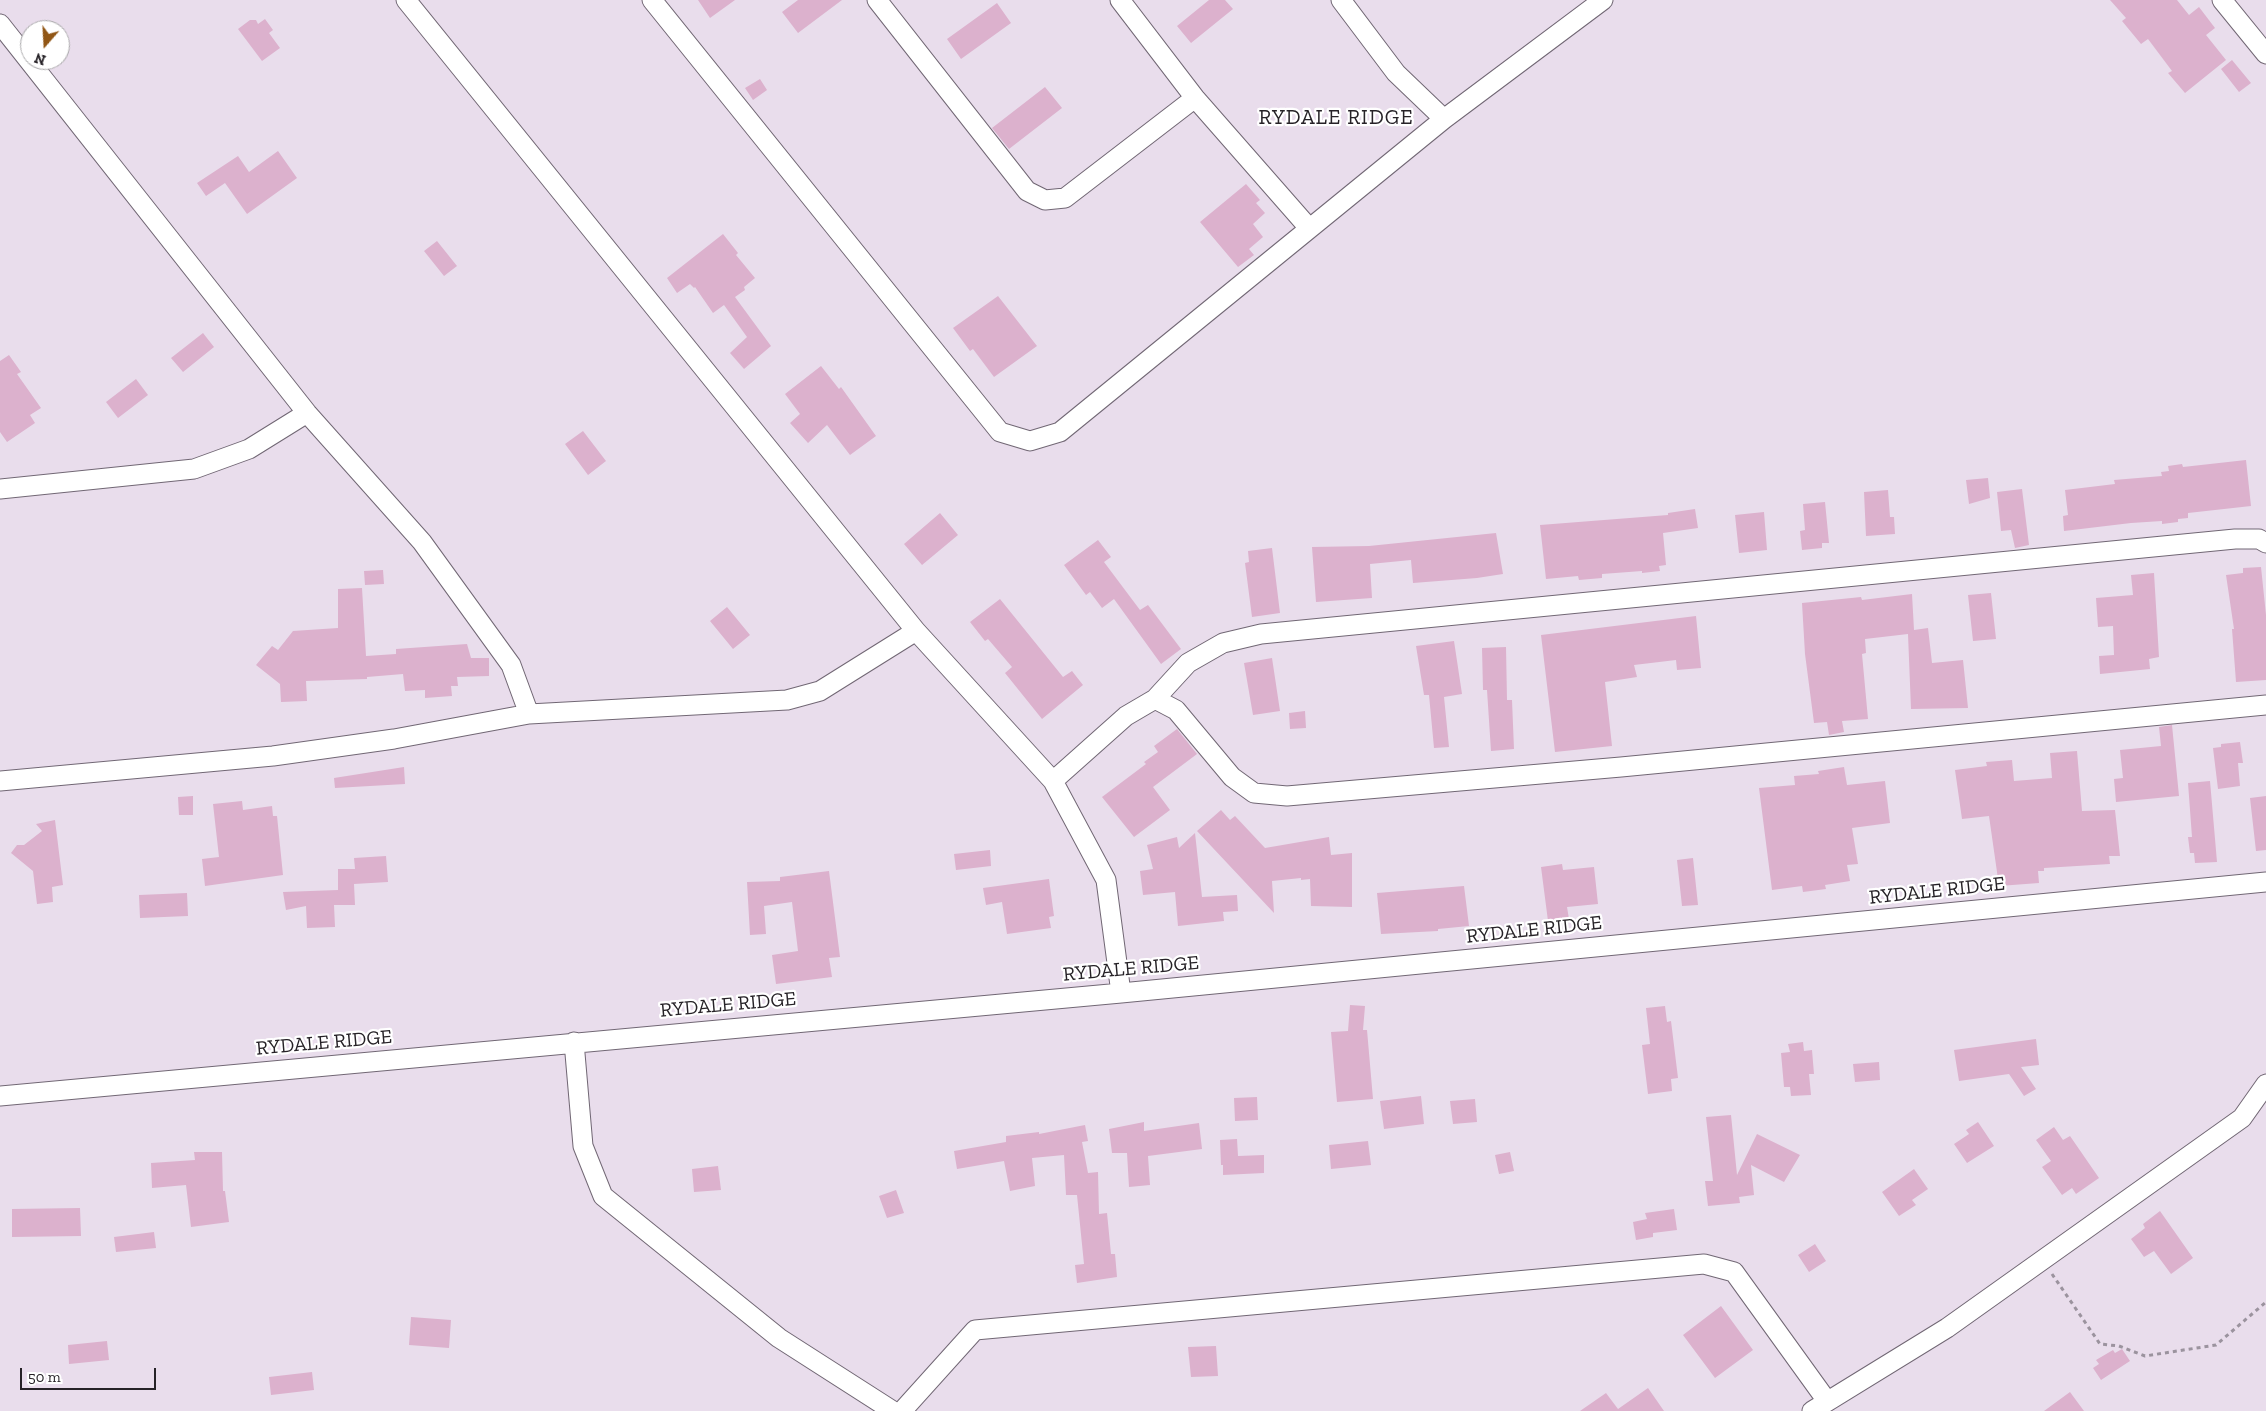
<!DOCTYPE html>
<style>
body{margin:0}
#map{position:relative;width:2266px;height:1411px;overflow:hidden;background:#e9ddec;font-family:"Zilla Slab",serif}
canvas{display:block}
.north{position:absolute;left:20px;top:20px;width:50px;height:50px;box-sizing:border-box;background:#fff;border:1px solid #a8a7a9;border-radius:50%;rotate:199deg;font-size:14px;font-weight:700;line-height:20px;text-align:center;color:#262227}
.north::after{content:'';display:block;margin:auto;width:18px;height:22px;background:#915615;clip-path:polygon(50% 0,100% 100%,50% 72%,0 100%)}
.scale{position:absolute;left:20px;top:1368px;width:136px;height:22px;box-sizing:border-box;border:2px solid #262227;border-top:0;padding-left:6px;font-size:15px;line-height:18px;white-space:nowrap;color:#262227;-webkit-text-stroke:4px #fff;paint-order:stroke}
</style>
<div id="map">
<canvas width="2266" height="1411"></canvas>
<div class="north">N</div>
<div class="scale">50 m</div>
</div>
<script>
const g = document.querySelector('canvas').getContext('2d');
g.lineJoin = 'round';
function fill(path, color) { g.fillStyle = color; g.fill(path, 'evenodd'); }
function trace(path, color, width, dash) { g.strokeStyle = color; g.lineWidth = width; g.lineCap = dash ? 'butt' : 'round'; g.setLineDash(dash || []); g.stroke(path); }
function write(font, color, halo, rows, align = 'center') {
  g.font = font + ' "Zilla Slab",serif'; g.lineWidth = 4.5; g.setLineDash([]); g.textBaseline = 'middle'; g.strokeStyle = halo; g.fillStyle = color; for (const [text, x, y, turn = 0] of rows) {
    g.save(); g.translate(x, y); g.rotate((+turn || 0) * Math.PI / 180); g.textAlign = isNaN(turn) ? turn : align; if (halo) g.strokeText(text, 0, 0); g.fillText(text, 0, 0); g.restore();
  }
}
const building = new Path2D(`
 M698,0H735L710,18Z
 M798,0H842L798,33L782,12Z
 M1209,0H1225L1233,9L1191,43L1177,26Z
 M2110,0H2177L2189,15L2199,7L2215,28L2206,35L2226,60L2185,93L2168,73L2172,71L2148,39L2141,44L2122,21L2126,18Z
 M997,3L1011,23L961,59L947,39Z
 M265,19L273,30L269,33L280,48L262,61L238,29L250,20H256L258,24Z
 M2232,60L2251,83L2239,92L2221,69Z
 M760,79L767,90L753,100L745,88Z
 M1045,87L1062,108L1009,149L992,128Z
 M278,151L297,178L247,214L225,183L206,196L197,183L238,156L249,172Z
 M1246,184L1260,200L1256,203L1265,213L1253,224L1263,237L1249,249L1254,255L1238,267L1200,222Z
 M723,234L738,253L736,255L755,278L744,287L745,290L735,297L771,346L744,369L730,353L747,337L724,305L713,313L695,287L694,288L690,284L677,293L667,278Z
 M437,241L457,266L444,276L424,251Z
 M998,296L1037,346L994,377L973,349L970,351L953,328Z
 M203,333L214,347L183,372L171,358Z
 M9,355L21,372L17,374L41,408L30,415L35,423L7,442L0,432V361Z
 M821,366L839,389L841,387L876,436L850,455L827,425L808,443L790,423L800,414L785,394Z
 M136,379L148,395L118,418L106,402Z
 M583,431L606,461L588,475L565,444Z
 M2246,460L2251,506L2188,513V518L2178,519V522L2162,524V521L2131,523L2064,531L2063,516L2068,515L2065,490L2115,484L2114,480L2162,476L2161,472L2169,471L2168,466L2182,464L2183,467Z
 M1988,478L1990,498L1969,504L1966,480Z
 M2022,489L2029,545L2015,548L2011,530L2001,531L1997,492Z
 M1888,490L1890,517H1894L1895,534L1866,536L1864,492Z
 M1825,502L1829,543H1822V548L1802,550L1800,531L1805,530L1803,504Z
 M1695,509L1698,528L1663,533L1666,565L1659,566L1660,571L1642,573V571L1602,574V578L1579,580L1578,576L1546,579L1540,525L1668,515V513Z
 M1764,512L1767,550L1739,553L1735,515Z
 M940,513L958,535L922,565L904,544Z
 M1496,533L1503,574L1477,578L1413,583L1411,560L1370,564L1372,598L1316,602L1312,547L1369,546Z
 M1098,540L1111,557L1104,562L1140,610L1148,605L1181,649L1161,664L1114,599L1102,608L1090,592L1086,595L1064,565Z
 M1272,548L1280,613L1252,617L1245,563L1249,562L1248,551Z
 M2261,567L2266,615V680L2236,682L2232,629H2234L2226,575L2243,573V568Z
 M383,570L384,584L365,585L364,571Z
 M2154,573L2159,657L2149,659L2150,669L2100,674L2099,656L2114,655L2113,626L2098,627L2096,598L2133,595L2131,575Z
 M362,588L366,656L396,654V649L467,644L471,658H489V676L457,677L458,686H451L452,696L425,698V690L405,691L403,674L367,677V679L306,681L307,701L281,702L280,684L256,665L272,646L278,650L293,631L338,628V589Z
 M1991,593L1996,639L1973,641L1968,595Z
 M1912,594L1914,630L1928,628L1932,663L1963,660L1968,708L1911,709L1908,634L1865,639L1866,653L1862,654L1868,719L1842,721L1844,732L1829,735L1827,722L1814,723L1805,654L1802,603L1861,597L1862,600Z
 M1000,599L1063,677L1072,671L1083,685L1042,719L1005,673L1012,667L988,639L985,641L970,622Z
 M727,607L750,635L733,649L710,621Z
 M1696,616L1701,668L1677,670L1676,660L1634,665L1637,677L1605,682L1612,746L1555,752L1541,635Z
 M1454,641L1462,694L1444,697L1449,747L1434,748L1429,695H1424L1416,646Z
 M1506,647L1507,700H1512L1514,749L1491,751L1487,690H1483L1482,648Z
 M1272,658L1280,711L1253,715L1244,663Z
 M1305,711L1306,728L1290,729L1289,713Z
 M2172,725L2179,796L2116,802L2114,779L2123,778L2120,750L2161,746L2159,727Z
 M1177,729L1197,754L1153,787L1170,810L1134,837L1102,797L1146,764L1144,762L1158,752L1154,746Z
 M2240,742L2243,763H2238L2240,786L2218,789L2213,748L2221,747V744Z
 M2077,751L2082,811L2115,810L2120,856H2109L2110,864L2044,868V871H2038L2039,883L1999,886L1989,816L1962,819L1955,770L1987,766L1986,762L2012,760L2014,781L2052,778L2050,753Z
 M404,767L405,784L335,788L334,778Z
 M1844,767L1847,785L1885,781L1890,823L1852,828L1858,864L1847,865L1850,881L1825,885L1826,889L1803,892L1802,886L1772,890L1759,788L1795,785L1794,776L1819,774L1818,771Z
 M2210,781L2217,862L2195,863L2194,853H2190L2188,837H2192L2188,783Z
 M193,796V815H179L178,797Z
 M2266,796V850L2256,851L2250,798Z
 M242,801L243,810L272,806L273,816H277L283,875L205,886L202,859L219,857L213,804Z
 M1221,810L1230,820L1235,816L1265,848L1329,837L1331,855L1352,853V907L1311,906L1310,879L1301,880V878L1272,881L1274,913L1197,831Z
 M55,820L63,885L52,887L53,902L37,904L33,871L11,853L17,845H24L42,831L36,824Z
 M1195,833L1202,897L1237,895L1238,911L1223,912L1224,921L1178,926L1175,892L1143,895L1140,871L1153,869L1147,845L1177,837L1179,848Z
 M990,850L991,866L956,870L954,854Z
 M386,856L388,882L354,884L355,905H334L335,927L307,928L306,906L286,910L283,892L338,890V869H355L354,858Z
 M1693,858L1698,905L1682,906L1677,860Z
 M1562,864L1563,870L1594,867L1598,904L1567,907L1569,919L1548,921L1541,867Z
 M829,871L840,957L829,958L832,977L776,984L772,955L798,951L792,902L764,906L766,934L750,935L747,882L780,881V877Z
 M1049,879L1054,916L1049,917L1051,928L1007,934L1002,902L986,905L983,888Z
 M1464,886L1469,926L1438,929V931L1381,934L1377,893Z
 M187,893L188,916L140,918L139,895Z
 M1350,1005L1365,1006L1363,1030H1367L1373,1099L1337,1102L1331,1032L1348,1031Z
 M1665,1006L1667,1022L1671,1021L1678,1078L1671,1079L1672,1091L1648,1094L1642,1045L1650,1044L1646,1008Z
 M2036,1039L2039,1065L2021,1067L2036,1089L2024,1096L2009,1074L1959,1081L1954,1050Z
 M1803,1042L1804,1051L1812,1050L1814,1074H1809L1811,1095L1791,1096L1790,1087H1784L1781,1053L1790,1052L1788,1044Z
 M1879,1062L1880,1080L1855,1082L1853,1064Z
 M1421,1096L1424,1124L1384,1129L1380,1101Z
 M1257,1097L1258,1120L1235,1121L1234,1098Z
 M1475,1099L1477,1122L1453,1124L1450,1101Z
 M1731,1115L1737,1175L1757,1134L1800,1155L1784,1182L1751,1165L1754,1195L1739,1197L1740,1203L1708,1206L1705,1181H1713L1706,1117Z
 M1144,1122V1131L1199,1123L1202,1149L1148,1156L1150,1185L1129,1187L1127,1153H1112L1109,1129Z
 M1978,1122L1994,1146L1967,1163L1954,1144L1969,1134L1966,1130Z
 M1085,1125L1088,1141L1082,1142L1088,1173L1098,1172L1099,1214L1107,1213L1111,1254H1115L1117,1277L1077,1283L1075,1265L1084,1264L1077,1195H1066L1064,1155L1032,1158L1035,1186L1010,1191L1004,1161L957,1169L954,1151L1006,1142V1136L1039,1132V1134Z
 M2054,1127L2063,1140L2070,1136L2099,1178L2076,1194L2072,1188L2062,1195L2042,1167L2051,1161L2036,1140Z
 M1237,1139L1238,1156L1264,1155V1173L1223,1175V1165H1221L1220,1140Z
 M1368,1141L1371,1165L1331,1169L1329,1145Z
 M194,1152H222L223,1191H225L229,1222L191,1227L186,1185L152,1188L151,1163L195,1160Z
 M1510,1152L1514,1171L1499,1174L1495,1155Z
 M718,1166L721,1190L694,1192L692,1169Z
 M1914,1169L1928,1189L1912,1200L1916,1205L1899,1216L1882,1192Z
 M896,1190L904,1213L887,1218L879,1196Z
 M80,1208L81,1236L12,1237V1209Z
 M1674,1209L1677,1230L1653,1233V1237L1636,1240L1633,1222L1647,1219L1645,1213Z
 M2160,1211L2193,1258L2171,1274L2154,1251L2144,1257L2131,1239L2145,1228L2143,1224Z
 M154,1232L156,1248L116,1252L114,1237Z
 M1815,1244L1826,1261L1809,1272L1798,1255Z
 M1721,1306L1753,1350L1715,1378L1683,1335Z
 M411,1317L451,1320L449,1348L409,1345Z
 M107,1341L109,1360L69,1364L68,1345Z
 M1216,1346L1218,1376L1191,1377L1188,1347Z
 M2122,1349L2130,1361L2101,1380L2093,1368L2099,1364L2096,1360L2113,1350L2115,1353Z
 M312,1372L314,1390L271,1395L269,1377Z
 M1648,1388L1664,1411H1580L1606,1393L1618,1409Z
 M2070,1392L2084,1411H2044Z`);
const path = new Path2D(`
 M2052,1274L2100,1344L2119,1346L2145,1356L2216,1345L2266,1302`);
const minor = new Path2D(`
 M406,0L916,631L1053,781L1106,880L1121,993
 M652,0L1000,432L1030,441L1060,432L1444,119L1603,0
 M877,0L1027,191L1045,200L1065,198L1195,98
 M1120,0L1195,98L1309,228
 M1341,0L1396,73L1444,119
 M2222,0L2266,54
 M0,24L307,413L422,542L511,665L529,714
 M0,489L194,469L249,449L307,413
 M1155,699L1176,710L1232,777L1254,793L1287,796L1621,767L2266,705
 M0,781L273,756L394,739L529,714L787,700L820,691L916,631
 M1053,781L1126,716L1155,699L1188,663L1223,643L1261,634L2235,539H2259L2266,543
 M574,1042L583,1146L603,1196L779,1338L893,1411
 M0,1096L1121,993L2266,882
 M902,1411L975,1330L1704,1264L1734,1272L1827,1401
 M1812,1411L1947,1328L2242,1118L2266,1084`);
const streetNames = [
 ["RYDALE RIDGE",1937,891,-6],
 ["RYDALE RIDGE",1534,930,-6],
 ["RYDALE RIDGE",1131,969,-5],
 ["RYDALE RIDGE",728,1005,-5],
 ["RYDALE RIDGE",324,1043,-5]
];
const neighbourhoodNames = [
 ["RYDALE RIDGE",1336,118]
];
fill(building, '#dcb1cd');
trace(minor, '#716774', 21);
trace(path, '#9b939e', 3, [4, 4]);
trace(minor, '#fff', 19);
write('20px', '#262227', '#fff', streetNames);
g.letterSpacing = '1px';
write('21px', '#262227', '#fff', neighbourhoodNames);
g.letterSpacing = '0px';
</script>
